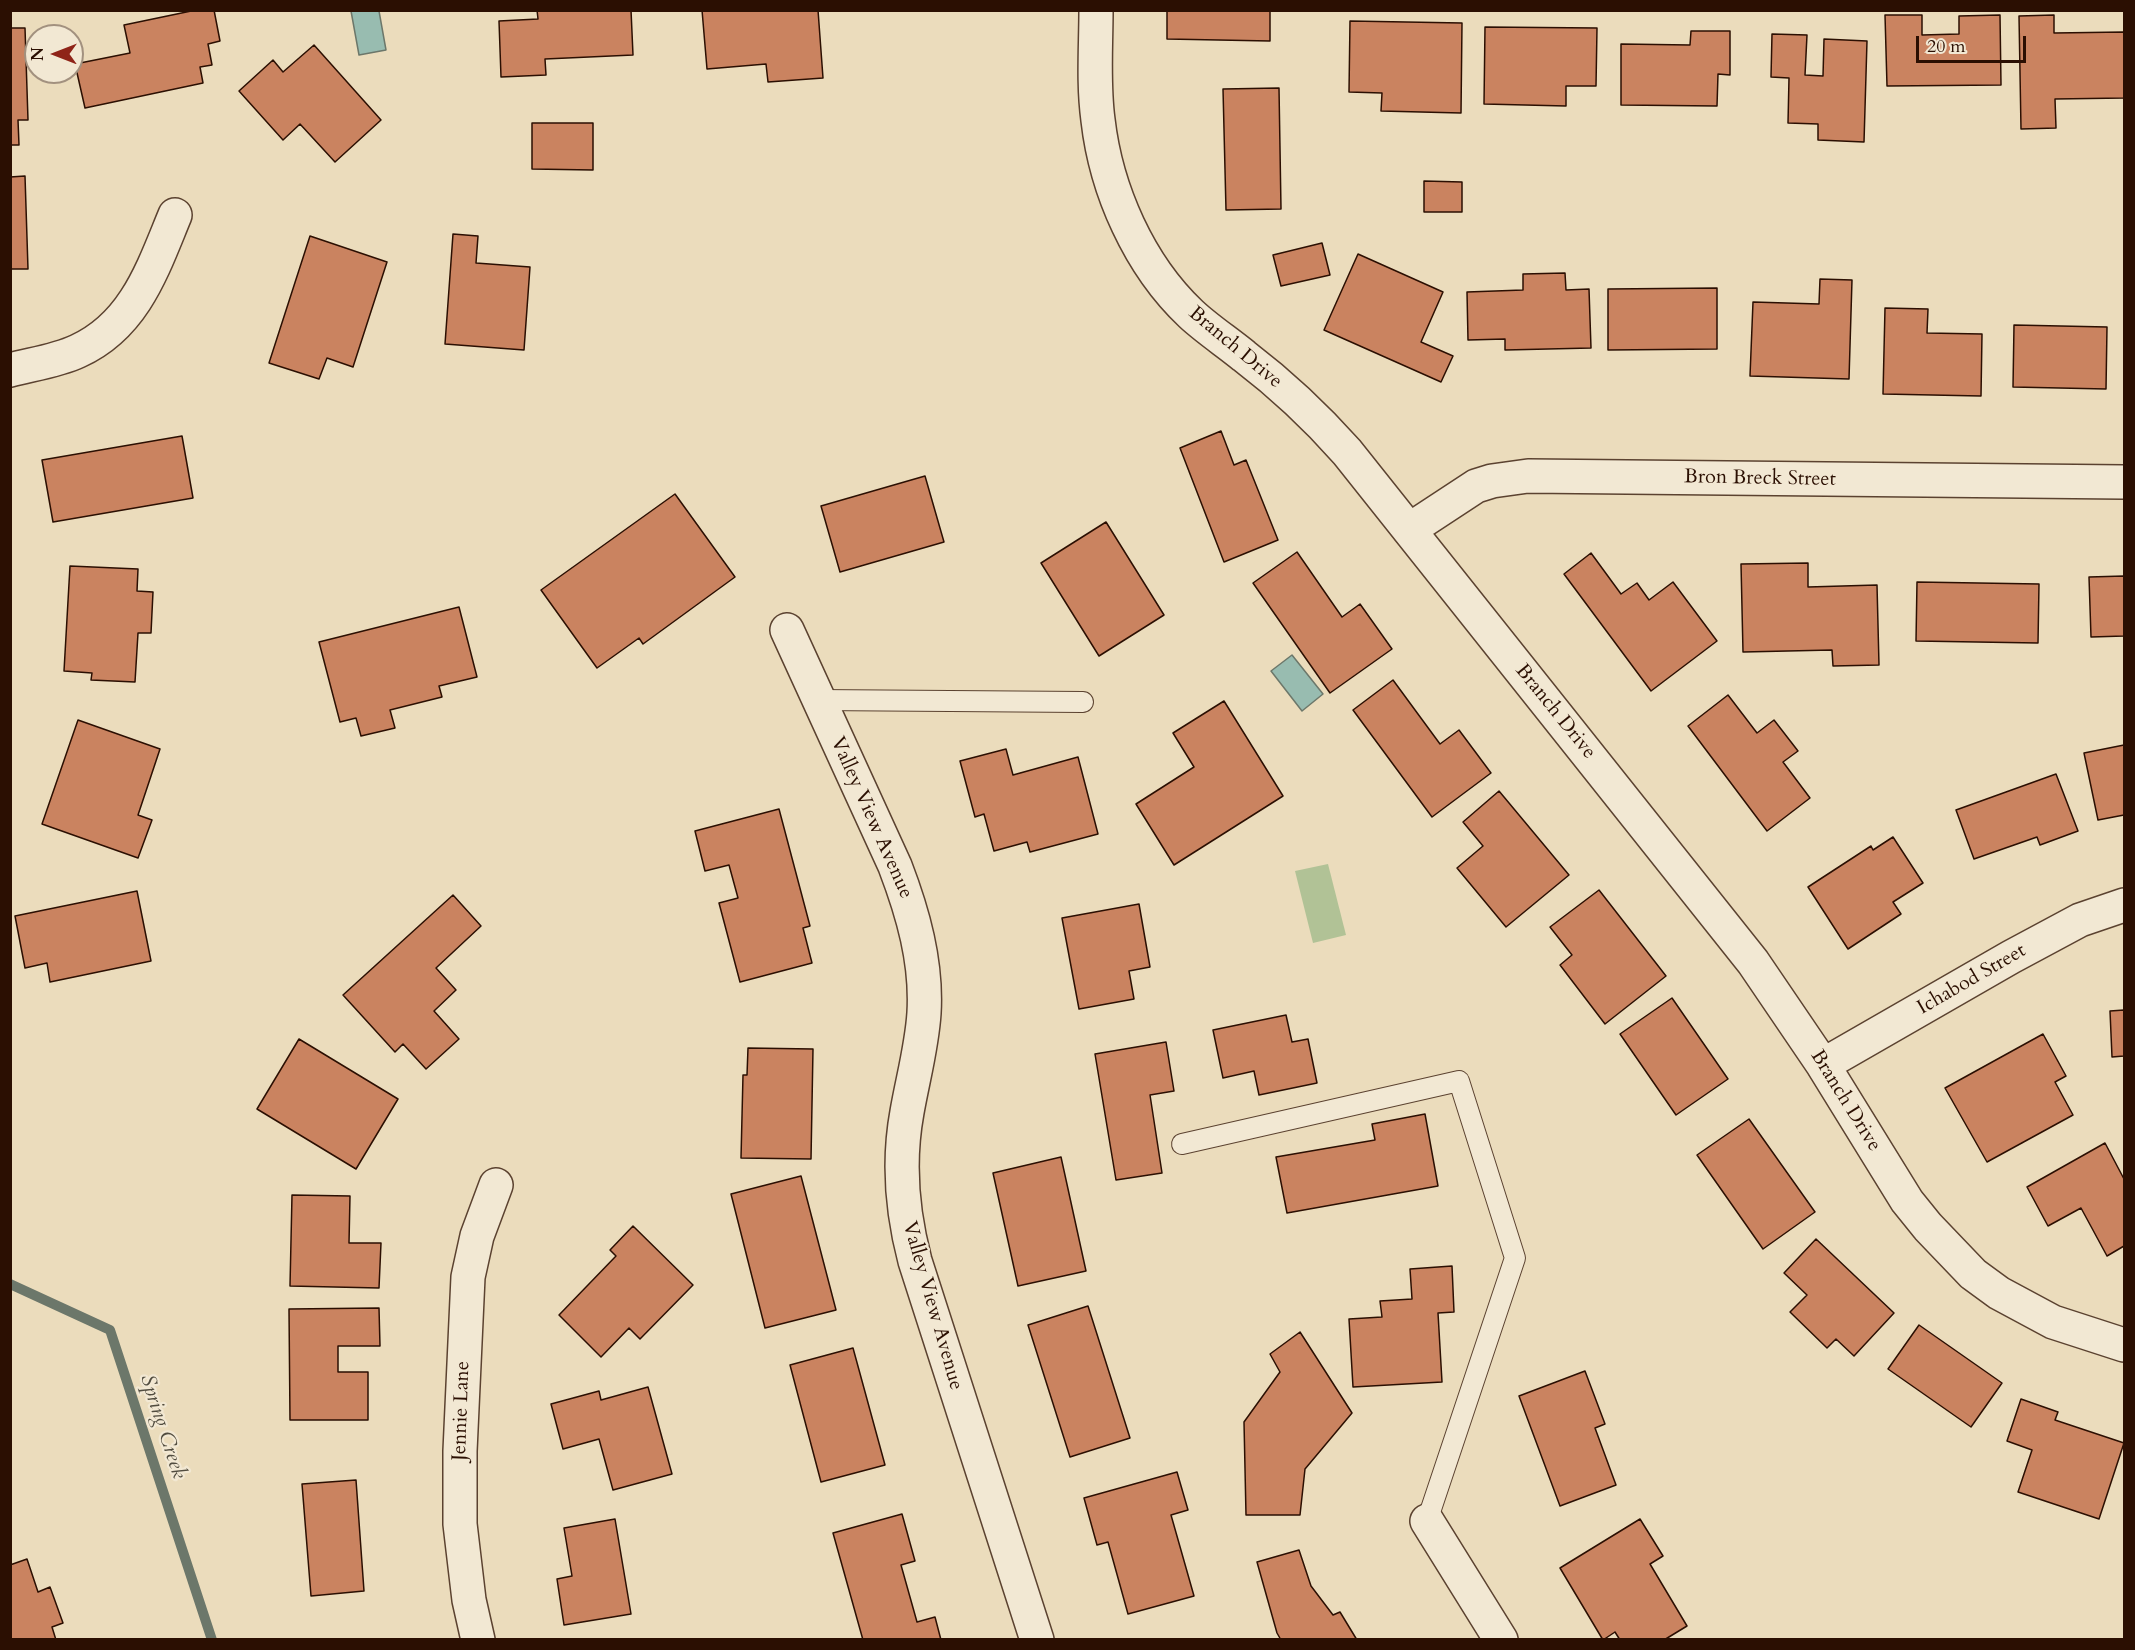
<!DOCTYPE html>
<style>
body{margin:0}
#map{position:relative;width:2135px;height:1650px;overflow:hidden;background:#ebdcbc;font-family:Cardo,serif}
canvas{display:block}
.frame{position:absolute;inset:0;border:12px solid #2b0f02;pointer-events:none}
.north{position:absolute;left:24px;top:24px;width:60px;height:60px;box-sizing:border-box;background:#f2e8d3;border:2px solid #a2917f;border-radius:50%;rotate:270deg;font-size:16px;font-weight:700;line-height:24px;text-align:center;color:#2b0f02}
.north::after{content:'';display:block;margin:auto;width:21px;height:27px;background:#8f2418;clip-path:polygon(50% 0,100% 100%,50% 72%,0 100%)}
.scale{position:absolute;left:1916px;top:36px;width:110px;height:27px;box-sizing:border-box;border:3px solid #2b0f02;border-top:0;padding-left:8px;font-size:18px;line-height:21px;white-space:nowrap;color:#2b0f02;-webkit-text-stroke:4px #f2e8d3;paint-order:stroke}
</style>
<div id="map">
<canvas width="2135" height="1650"></canvas>
<div class="frame"></div>
<div class="north">N</div>
<div class="scale">20 m</div>
</div>
<script>
const g = document.querySelector('canvas').getContext('2d');
g.lineJoin = 'round';
function fill(path, color) { g.fillStyle = color; g.fill(path, 'evenodd'); }
function trace(path, color, width, dash) { g.strokeStyle = color; g.lineWidth = width; g.lineCap = dash ? 'butt' : 'round'; g.setLineDash(dash || []); g.stroke(path); }
function write(font, color, halo, rows, align = 'center') {
  g.font = font + ' Cardo,serif'; g.lineWidth = 4.5; g.setLineDash([]); g.textBaseline = 'middle'; g.strokeStyle = halo; g.fillStyle = color; for (const [text, x, y, turn = 0] of rows) {
    g.save(); g.translate(x, y); g.rotate((+turn || 0) * Math.PI / 180); g.textAlign = isNaN(turn) ? turn : align; if (halo) g.strokeText(text, 0, 0); g.fillText(text, 0, 0); g.restore();
  }
}
const green = new Path2D(`
 M1328,864L1346,935L1313,943L1295,871Z`);
const water = new Path2D(`
 M351,11H379L386,50L359,55Z
 M1292,655L1323,694L1302,711L1271,671Z`);
const stream = new Path2D(`
 M10,1284L110,1330L212,1640`);
const building = new Path2D(`
 M196,10H214L220,41L208,44L212,65L200,67L203,83L85,108L75,64L130,53L124,25Z
 M537,10H631L633,55L545,59L546,75L501,77L499,21L538,19Z
 M702,10H818L823,78L768,82L766,64L707,69Z
 M1167,10H1270V41L1167,39Z
 M1885,15H1922V35L1959,34V16L2000,15L2001,85L1887,86Z
 M2054,15V33L2124,32V98L2055,99L2056,128L2021,129L2019,16Z
 M1350,21L1462,23L1461,113L1381,111L1382,93L1349,92Z
 M1485,27L1597,28L1596,86H1566V106L1484,104Z
 M10,28H25L28,120H18L19,145H10Z
 M1691,31H1730V75L1718,74L1717,106L1621,105V44L1690,45Z
 M1772,34L1807,35L1805,75L1823,76L1824,39L1867,41L1864,142L1818,140V124L1788,123L1789,78L1771,77Z
 M314,45L381,120L335,162L300,124L283,140L239,91L273,60L283,72Z
 M1279,88L1281,209L1226,210L1223,89Z
 M532,123H593V170L532,169Z
 M25,176L28,269H10V177Z
 M1424,181L1462,182V212H1424Z
 M453,234L478,236L476,263L530,267L524,350L445,344Z
 M310,236L387,262L353,367L327,358L319,379L269,363Z
 M1322,243L1330,275L1281,286L1273,255Z
 M1358,254L1443,292L1421,342L1453,356L1441,382L1324,330Z
 M1565,273L1566,290L1589,289L1591,348L1505,350V339L1468,340L1467,292L1523,290V274Z
 M1820,279L1852,280L1849,379L1750,376L1753,302L1819,304Z
 M1717,288V349L1608,350V289Z
 M1885,308L1928,309L1927,333L1982,334L1981,396L1883,394Z
 M2014,325L2107,327L2106,389L2013,387Z
 M1221,431L1234,465L1246,460L1278,540L1224,562L1180,448Z
 M182,436L193,498L53,522L42,460Z
 M925,476L944,542L840,572L821,506Z
 M675,494L735,577L643,644L639,638L597,668L541,590Z
 M1106,522L1164,615L1099,656L1041,563Z
 M1297,552L1342,617L1360,604L1392,649L1330,693L1253,583Z
 M1591,553L1621,594L1637,583L1649,600L1673,582L1717,641L1651,691L1564,574Z
 M1808,563V587L1877,585L1879,665L1833,666L1832,650L1743,652L1741,564Z
 M70,566L138,569L137,591L153,592L151,633H138L135,682L91,680L92,673L64,671Z
 M2124,576V636L2091,637L2089,577Z
 M1917,582L2039,584L2038,643L1916,641Z
 M459,607L477,677L439,686L442,697L390,710L395,728L361,736L356,718L340,722L319,642Z
 M1393,680L1440,744L1459,730L1491,773L1432,817L1353,710Z
 M1728,695L1757,733L1774,720L1798,751L1783,762L1810,798L1767,831L1688,726Z
 M1224,701L1283,796L1174,865L1136,804L1194,767L1173,733Z
 M78,720L160,749L138,815L152,820L138,858L42,824Z
 M2124,745V815L2098,820L2084,753Z
 M1006,749L1013,775L1078,757L1098,834L1030,852L1027,842L994,851L984,814L975,817L960,761Z
 M2056,774L2078,831L2040,845L2037,837L1974,859L1956,810Z
 M1499,791L1569,875L1506,927L1457,868L1483,846L1463,822Z
 M779,809L810,926L803,928L812,963L740,982L719,903L738,898L729,865L705,871L695,831Z
 M1893,837L1923,883L1893,902L1901,914L1848,949L1808,887L1871,846L1873,850Z
 M1599,890L1666,976L1605,1024L1560,965L1572,955L1550,927Z
 M137,891L151,961L50,982L47,963L25,968L15,916Z
 M453,895L481,926L436,968L456,990L434,1011L459,1039L426,1069L403,1044L395,1052L343,995Z
 M1139,904L1150,967L1129,971L1134,999L1079,1009L1062,918Z
 M1672,998L1728,1079L1676,1115L1620,1034Z
 M2124,1010V1056L2112,1057L2110,1011Z
 M1286,1015L1292,1042L1308,1039L1317,1083L1259,1095L1254,1071L1223,1078L1213,1030Z
 M2043,1034L2066,1076L2055,1082L2073,1115L1987,1162L1945,1088Z
 M299,1039L398,1099L356,1169L257,1109Z
 M1166,1042L1174,1091L1150,1095L1162,1173L1116,1180L1095,1054Z
 M748,1048L813,1049L811,1159L741,1158L743,1075H747Z
 M1425,1114L1438,1186L1287,1213L1276,1157L1375,1140L1372,1124Z
 M1749,1119L1815,1212L1763,1249L1697,1155Z
 M2105,1143L2124,1179V1246L2107,1256L2081,1208L2048,1226L2027,1187Z
 M1061,1157L1086,1271L1018,1286L993,1173Z
 M801,1176L836,1310L765,1328L731,1194Z
 M292,1195L350,1196L349,1243H381L379,1288L290,1286Z
 M633,1226L693,1285L640,1339L629,1328L601,1357L559,1315L616,1256L610,1250Z
 M1816,1239L1894,1313L1854,1356L1836,1339L1827,1348L1790,1312L1807,1295L1784,1273Z
 M1452,1266L1454,1312L1438,1313L1442,1382L1353,1387L1349,1319L1382,1317L1380,1301L1412,1299L1410,1269Z
 M1088,1306L1130,1438L1070,1457L1028,1325Z
 M379,1308L380,1346H338V1372H368V1420H290L289,1309Z
 M1919,1325L2002,1383L1971,1427L1888,1369Z
 M1300,1332L1352,1413L1305,1469L1300,1515H1246L1244,1422L1280,1372L1270,1354Z
 M853,1348L885,1465L821,1482L790,1365Z
 M1585,1371L1605,1424L1595,1428L1616,1485L1560,1506L1519,1396Z
 M648,1387L672,1474L613,1490L599,1439L563,1449L551,1404L599,1391L601,1400Z
 M2021,1399L2058,1412L2055,1420L2124,1443L2099,1519L2018,1492L2032,1450L2007,1441Z
 M1177,1472L1188,1510L1171,1515L1194,1596L1128,1614L1108,1542L1097,1545L1084,1498Z
 M356,1480L364,1591L311,1596L302,1484Z
 M902,1514L915,1561L901,1565L917,1622L935,1617L941,1640H863L833,1533Z
 M615,1519L631,1614L564,1625L557,1579L572,1576L564,1528Z
 M1640,1519L1663,1556L1650,1564L1687,1626L1664,1640H1620L1615,1632L1603,1640L1560,1568Z
 M1299,1550L1311,1586L1333,1615L1340,1612L1357,1640H1281L1277,1633L1257,1562Z
 M27,1559L38,1592L50,1587L63,1623L52,1627L56,1640H10V1565Z`);
const service = new Path2D(`
 M817,700L1083,702
 M1182,1144L1459,1081L1515,1258L1427,1521`);
const minor = new Path2D(`
 M1096,10C1096,47 1093,83 1098,120C1106,190 1139,265 1191,314C1207,329 1227,342 1244,356C1282,385 1316,417 1347,452L1753,962L1823,1065L1907,1201L1928,1227L1973,1274L1999,1293L2053,1322L2124,1345
 M10,370C33,364 57,361 78,351C135,325 153,268 175,215
 M1409,530L1476,486L1492,481L1528,476L2124,482
 M787,630L895,866C913,913 927,962 924,1013C922,1046 913,1078 907,1112C898,1161 902,1212 915,1261L1037,1640
 M1823,1065L2011,957L2080,920L2124,905
 M1427,1521L1501,1640
 M478,1640L469,1600L460,1524V1451L468,1277L477,1236L496,1185`);
const streetNames = [
 ["Branch Drive",1235,348,40],
 ["Bron Breck Street",1760,479,1],
 ["Branch Drive",1555,712,51],
 ["Valley View Avenue",871,818,66],
 ["Ichabod Street",1972,980,-30],
 ["Branch Drive",1845,1101,58],
 ["Valley View Avenue",932,1306,74],
 ["Jennie Lane",462,1411,-88]
];
const waterNames = [
 ["Spring Creek",162,1427,72]
];
fill(green, '#b1c296');
fill(water, '#98bcb0');
trace(water, '#6c776a', 1.5);
trace(stream, '#6c776a', 10);
fill(building, '#ca8360');
trace(building, '#2b0f02', 1.5);
trace(service, '#5b4230', 22);
trace(minor, '#5b4230', 36);
trace(service, '#f2e8d3', 20);
trace(minor, '#f2e8d3', 33);
write('20px', '#2b0f02', '#f2e8d3', streetNames);
write('italic 21px', '#514c3f', '#f2e8d3', waterNames);
</script>
